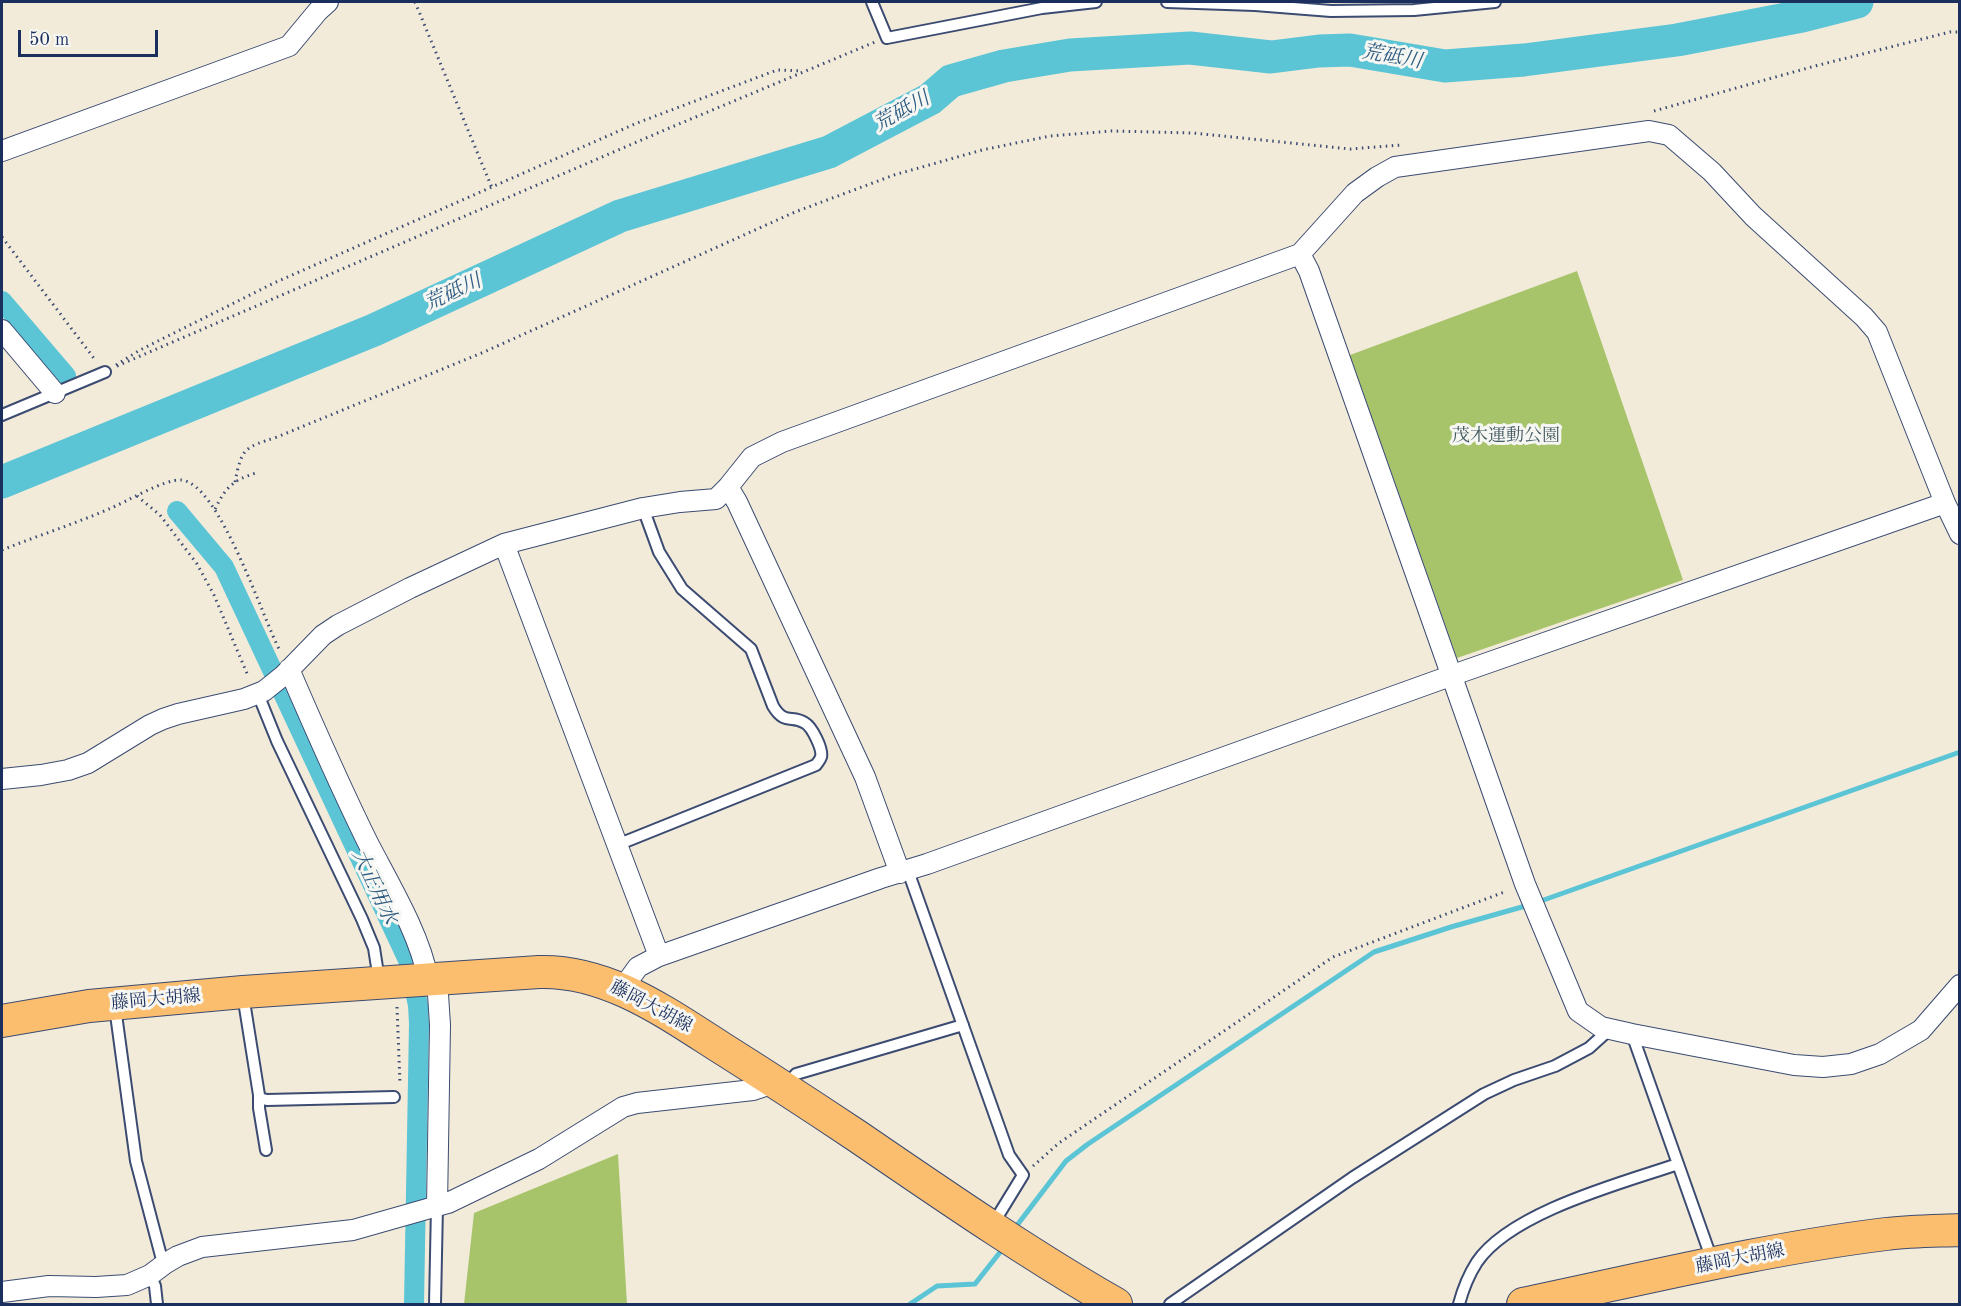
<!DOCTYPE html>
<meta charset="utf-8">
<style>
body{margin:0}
#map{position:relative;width:1961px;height:1306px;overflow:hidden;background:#f3ebda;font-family:"Old Standard TT",serif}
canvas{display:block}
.frame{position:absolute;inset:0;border:3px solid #1b2f5e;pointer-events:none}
.scale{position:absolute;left:18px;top:30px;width:140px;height:27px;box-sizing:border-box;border:3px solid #1b2f5e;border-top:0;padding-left:8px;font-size:18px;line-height:21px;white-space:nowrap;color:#1b2f5e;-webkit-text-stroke:4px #f6f6f2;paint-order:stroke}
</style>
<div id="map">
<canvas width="1961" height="1306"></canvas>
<div class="frame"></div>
<div class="scale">50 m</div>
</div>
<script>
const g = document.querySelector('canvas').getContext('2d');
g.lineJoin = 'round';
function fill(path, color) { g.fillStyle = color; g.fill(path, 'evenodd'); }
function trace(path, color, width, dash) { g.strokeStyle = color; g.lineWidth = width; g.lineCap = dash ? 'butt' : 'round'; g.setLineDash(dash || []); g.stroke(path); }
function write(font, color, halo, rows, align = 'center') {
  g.font = font + ' "Old Standard TT","Noto Serif JP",serif'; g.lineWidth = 6; g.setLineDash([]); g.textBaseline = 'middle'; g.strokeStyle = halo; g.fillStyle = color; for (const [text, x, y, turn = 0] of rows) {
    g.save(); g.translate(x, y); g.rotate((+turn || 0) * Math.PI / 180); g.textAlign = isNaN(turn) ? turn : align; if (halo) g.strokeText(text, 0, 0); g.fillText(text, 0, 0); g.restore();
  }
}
const green = new Path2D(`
 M1577,271L1683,580L1457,658L1350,355Z
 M618,1154L627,1304H464L474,1213Z`);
const stream = new Path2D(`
 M1538,902L1960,752
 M1018,1224L1066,1161L1088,1144L1374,952L1451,927L1529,905
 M910,1304L937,1286L975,1284L1001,1251`);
const canal = new Path2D(`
 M2,301L66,376
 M177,511L224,567L408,960L418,1005L419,1024L414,1304`);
const river = new Path2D(`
 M2,482L374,330L620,216L829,152L930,99L951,81L1004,66L1070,55L1190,48L1271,57L1319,51L1350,50L1445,66L1524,60L1677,40L1802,16L1857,2`);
const path = new Path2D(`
 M415,2L492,188
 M1654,111L1815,66L1950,32H1960
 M2,237L96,361
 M116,365L140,350L274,283L637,123L777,70L802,71
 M117,366L667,129L875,42
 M235,482C242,447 244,448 277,437L484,352L795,212L894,175L982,150L1050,136L1112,131L1193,133L1350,149L1401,145
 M137,496L160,515L197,564L214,595L248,676
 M215,509C226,487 233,480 256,473
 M2,550C37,536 74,524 109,509C126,502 164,479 181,480C219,482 263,619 280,651
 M397,1007L400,1084
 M1033,1166L1059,1143L1333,957L1507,891`);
const service = new Path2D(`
 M872,2L887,38L1042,8L1096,2
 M1167,2L1255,5L1331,11L1414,10L1495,2
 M2,415L105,372
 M258,694L277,741L362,919L374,948L379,980
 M617,845L816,765C818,762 820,760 821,757C823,749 812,727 805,723C792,714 785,726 773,706L751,649L682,589L659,552L643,508
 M908,871L1009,1155L1023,1175L993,1224
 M243,995L259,1095V1108L266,1150
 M115,1007L136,1161L161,1256L166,1263
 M1632,1034L1712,1260
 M786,1085L796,1074L803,1072L963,1025
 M259,1098L267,1100L394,1097
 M150,1275L155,1286L157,1304
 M435,1304L437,1206
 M1170,1304L1352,1178L1484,1094L1514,1080L1555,1066L1589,1048L1610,1029
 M1459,1304C1463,1289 1468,1276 1477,1262C1511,1212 1622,1183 1678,1164`);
const minor = new Path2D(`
 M2,151L289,46L318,11L328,2
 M1300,254L1309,271L1525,884L1578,1011L1601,1027L1632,1034L1794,1065L1823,1067L1851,1064L1880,1054L1921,1030L1960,985
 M2,330L55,393
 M728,487L737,502L865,777L900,873
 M504,544L659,956
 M289,669C314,727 339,784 367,841C388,882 420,934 428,979
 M2,779L41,775L68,770L88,763L150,725L163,719L178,714L244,699L264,691L284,675L323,635L338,625L410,588L504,544L643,508L680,502L716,499L728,487L752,457L782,442L1300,254L1355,193L1377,177L1395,167L1649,131L1669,135L1712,172L1753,216L1864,317L1877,332L1945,503L1960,534
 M437,979L440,1025L437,1206
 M622,989L638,967L659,956L881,878L927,864L1453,675L1945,503
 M2,1292L49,1286L96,1287L127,1285L150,1275L166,1263L178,1256L202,1247L353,1230L448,1203L539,1159L623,1107L637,1103L753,1090L777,1082`);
const primary = new Path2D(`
 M2,1021L89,1006L243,992L539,972C607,970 665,1012 720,1047C766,1076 812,1106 857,1136C942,1194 1027,1253 1116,1304
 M1523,1304C1643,1279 1764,1249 1886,1234C1910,1231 1935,1231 1960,1230`);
const parkNames = [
 ["茂木運動公園",1506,436]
];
const streetNames = [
 ["藤岡大胡線",156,1000,-5],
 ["藤岡大胡線",651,1007,28],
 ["藤岡大胡線",1740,1259,-11]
];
const waterNames = [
 ["荒砥川",1392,57,10],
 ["荒砥川",902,112,-29],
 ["荒砥川",453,293,-25],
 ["大正用水",374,887,65]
];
fill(green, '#a8c46b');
trace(stream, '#5bc5d6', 5);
trace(canal, '#5bc5d6', 20);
trace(river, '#5bc5d6', 33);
trace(service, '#3b4b71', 14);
trace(minor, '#3b4b71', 22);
trace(primary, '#3b4b71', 34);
trace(path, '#3b4b71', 3, [1.5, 4.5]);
trace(service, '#fff', 10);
trace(minor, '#fff', 20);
trace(primary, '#fbbe6e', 32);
write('18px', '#455c62', '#f6f6f2', parkNames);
write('18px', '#1b2f5e', '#f6f6f2', streetNames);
write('italic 20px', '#2e5c82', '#f6f6f2', waterNames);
</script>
